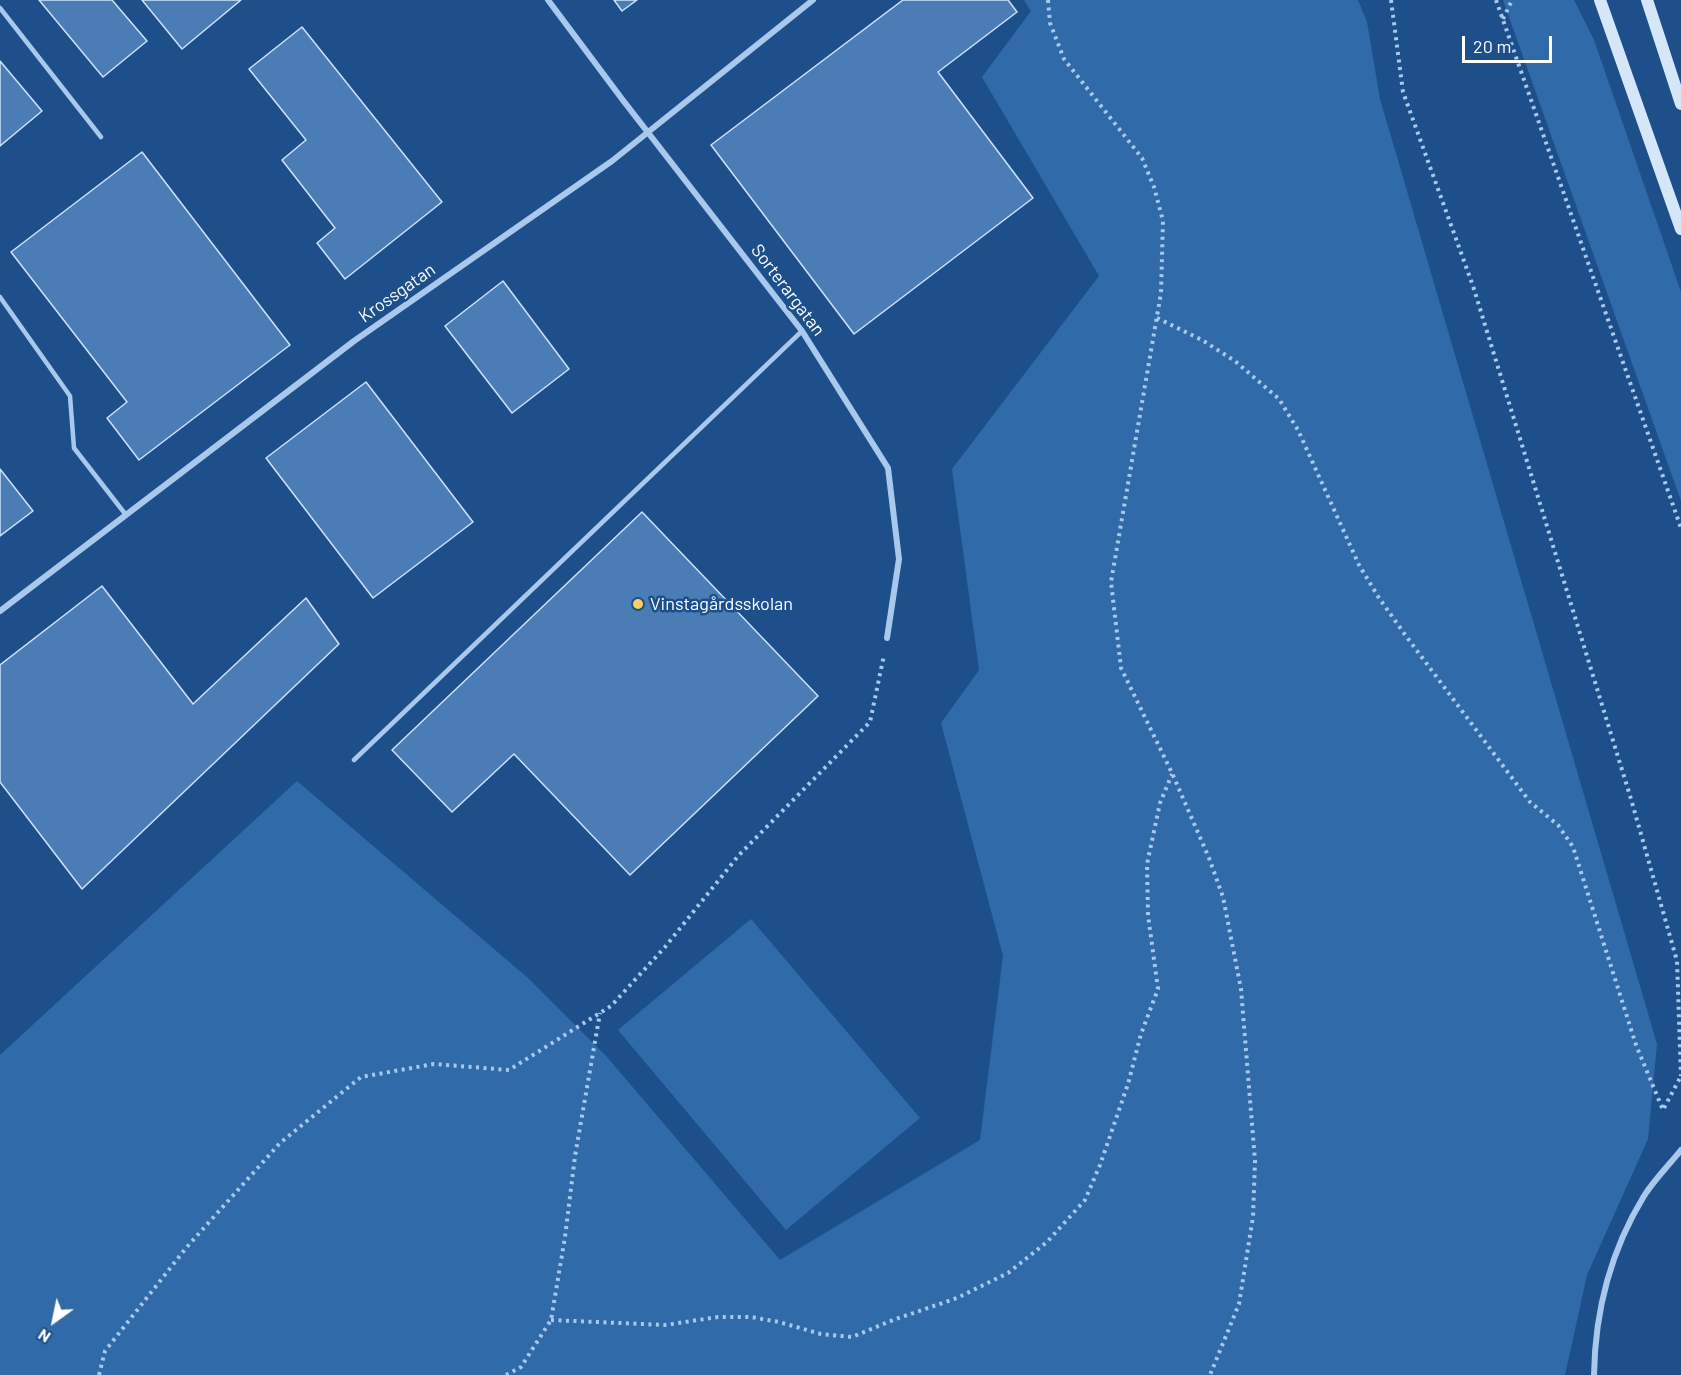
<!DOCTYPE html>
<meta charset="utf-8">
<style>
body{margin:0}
#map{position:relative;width:1681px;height:1375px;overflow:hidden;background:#1d508b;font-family:Barlow,sans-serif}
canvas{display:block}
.north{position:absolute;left:24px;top:1291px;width:60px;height:60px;-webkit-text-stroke:4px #1d508b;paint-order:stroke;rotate:213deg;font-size:16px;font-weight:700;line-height:24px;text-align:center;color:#fff}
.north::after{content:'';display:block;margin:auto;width:21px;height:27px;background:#fff;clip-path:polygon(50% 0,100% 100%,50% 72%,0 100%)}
.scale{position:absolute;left:1462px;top:36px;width:90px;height:27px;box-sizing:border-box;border:3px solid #fff;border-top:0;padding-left:8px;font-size:18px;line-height:21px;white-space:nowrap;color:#fff;-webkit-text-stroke:4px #1d508b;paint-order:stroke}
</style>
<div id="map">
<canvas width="1681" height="1375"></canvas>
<div class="north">N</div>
<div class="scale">20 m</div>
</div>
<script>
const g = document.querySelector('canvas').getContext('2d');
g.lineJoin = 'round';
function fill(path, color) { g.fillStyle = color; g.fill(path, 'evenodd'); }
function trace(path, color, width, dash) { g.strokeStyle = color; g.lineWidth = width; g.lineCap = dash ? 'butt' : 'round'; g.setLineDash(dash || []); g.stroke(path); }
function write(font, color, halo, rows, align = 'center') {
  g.font = font + ' Barlow,sans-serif'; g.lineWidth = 5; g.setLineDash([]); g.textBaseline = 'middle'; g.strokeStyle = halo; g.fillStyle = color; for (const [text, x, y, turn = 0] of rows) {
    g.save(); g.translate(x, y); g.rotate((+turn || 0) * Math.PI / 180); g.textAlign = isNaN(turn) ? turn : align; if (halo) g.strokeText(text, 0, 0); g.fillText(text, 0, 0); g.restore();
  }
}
const green = new Path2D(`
 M1024,0H1358L1367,22L1380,99L1657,1044L1648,1139L1587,1275L1565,1375H0V1055L297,781L528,978L607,1057L780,1260L980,1140L1003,956L941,723L979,670L952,469L1099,276L982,77L1031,11Z
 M1503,0H1574L1594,40L1681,292V501Z
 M751,919L920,1118L786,1230L618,1030Z`);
const building = new Path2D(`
 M39,0H112L147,41L103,77Z
 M142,0H241L182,49Z
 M614,0H637L622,11Z
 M903,0H1008L1017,12L938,72L1033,198L854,334L711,145Z
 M302,27L442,202L345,279L317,243L335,228L282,160L306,140L249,69Z
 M0,61L42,111L0,146Z
 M142,152L290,345L139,460L107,418L127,402L11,252Z
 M503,281L569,369L512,413L445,326Z
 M366,382L473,522L373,598L266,458Z
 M0,469L33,511L0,536Z
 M642,512L818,696L630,875L514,754L452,812L392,750Z
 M102,586L193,704L306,598L339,644L82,889L0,782V665Z`);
const path = new Path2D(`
 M1048,0L1050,23L1064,59L1142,158L1154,187L1163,221L1161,293L1111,582L1121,668L1172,773L1209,858L1223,897L1241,989L1255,1161L1253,1217L1239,1304L1210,1375
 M1391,0L1403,92L1473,286L1631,799L1677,961L1681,1076
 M1496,0L1681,528
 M1503,19L1512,0
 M1157,318L1202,340L1235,361L1279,399L1298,430L1359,565L1379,598L1406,636L1530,802L1558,825L1573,847L1636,1045L1663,1110L1681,1076
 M551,1320L665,1325L718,1317H751L779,1322L821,1334L852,1337L893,1320L957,1298L1008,1273L1047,1242L1085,1200L1100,1165L1128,1084L1141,1034L1158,989L1148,915L1147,864L1160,803L1172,774
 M99,1375L105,1351L186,1248L280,1143L361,1077L434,1064L509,1070L611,1006L665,947L739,855L870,722L884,655
 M506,1375L521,1367L551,1320L565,1237L575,1156L600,1013`);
const lane = new Path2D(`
 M0,8L101,137
 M0,297L70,396L74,448L126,515
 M354,760L802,331`);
const street = new Path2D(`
 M548,0L622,99L802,331L888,468L899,559L887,638
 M0,611L354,341L612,161L813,0
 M1594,1375C1595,1312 1611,1250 1644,1196C1654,1180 1669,1165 1681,1150`);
const secondary = new Path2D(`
 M1600,0L1681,229
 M1647,0L1681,104`);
const markers = [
 [638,604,6,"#fccd67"]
];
const streetNames = [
 ["Sorterargatan",788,290,53],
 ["Krossgatan",397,293,-35]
];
const poiNames = [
 ["Vinstagårdsskolan",650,604]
];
fill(green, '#306aa9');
fill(building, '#4a7cb5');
trace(building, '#cee3f9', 1.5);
trace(path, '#a9c9ec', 4, [3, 4.5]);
trace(lane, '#a9c9ec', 4.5);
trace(street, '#a9c9ec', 6);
trace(secondary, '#d5e6f9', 12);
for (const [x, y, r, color] of markers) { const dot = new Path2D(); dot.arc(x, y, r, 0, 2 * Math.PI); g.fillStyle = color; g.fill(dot); trace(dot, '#1d508b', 2); }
write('18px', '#fff', '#1d508b', streetNames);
write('18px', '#fff', '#1d508b', poiNames, 'left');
</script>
